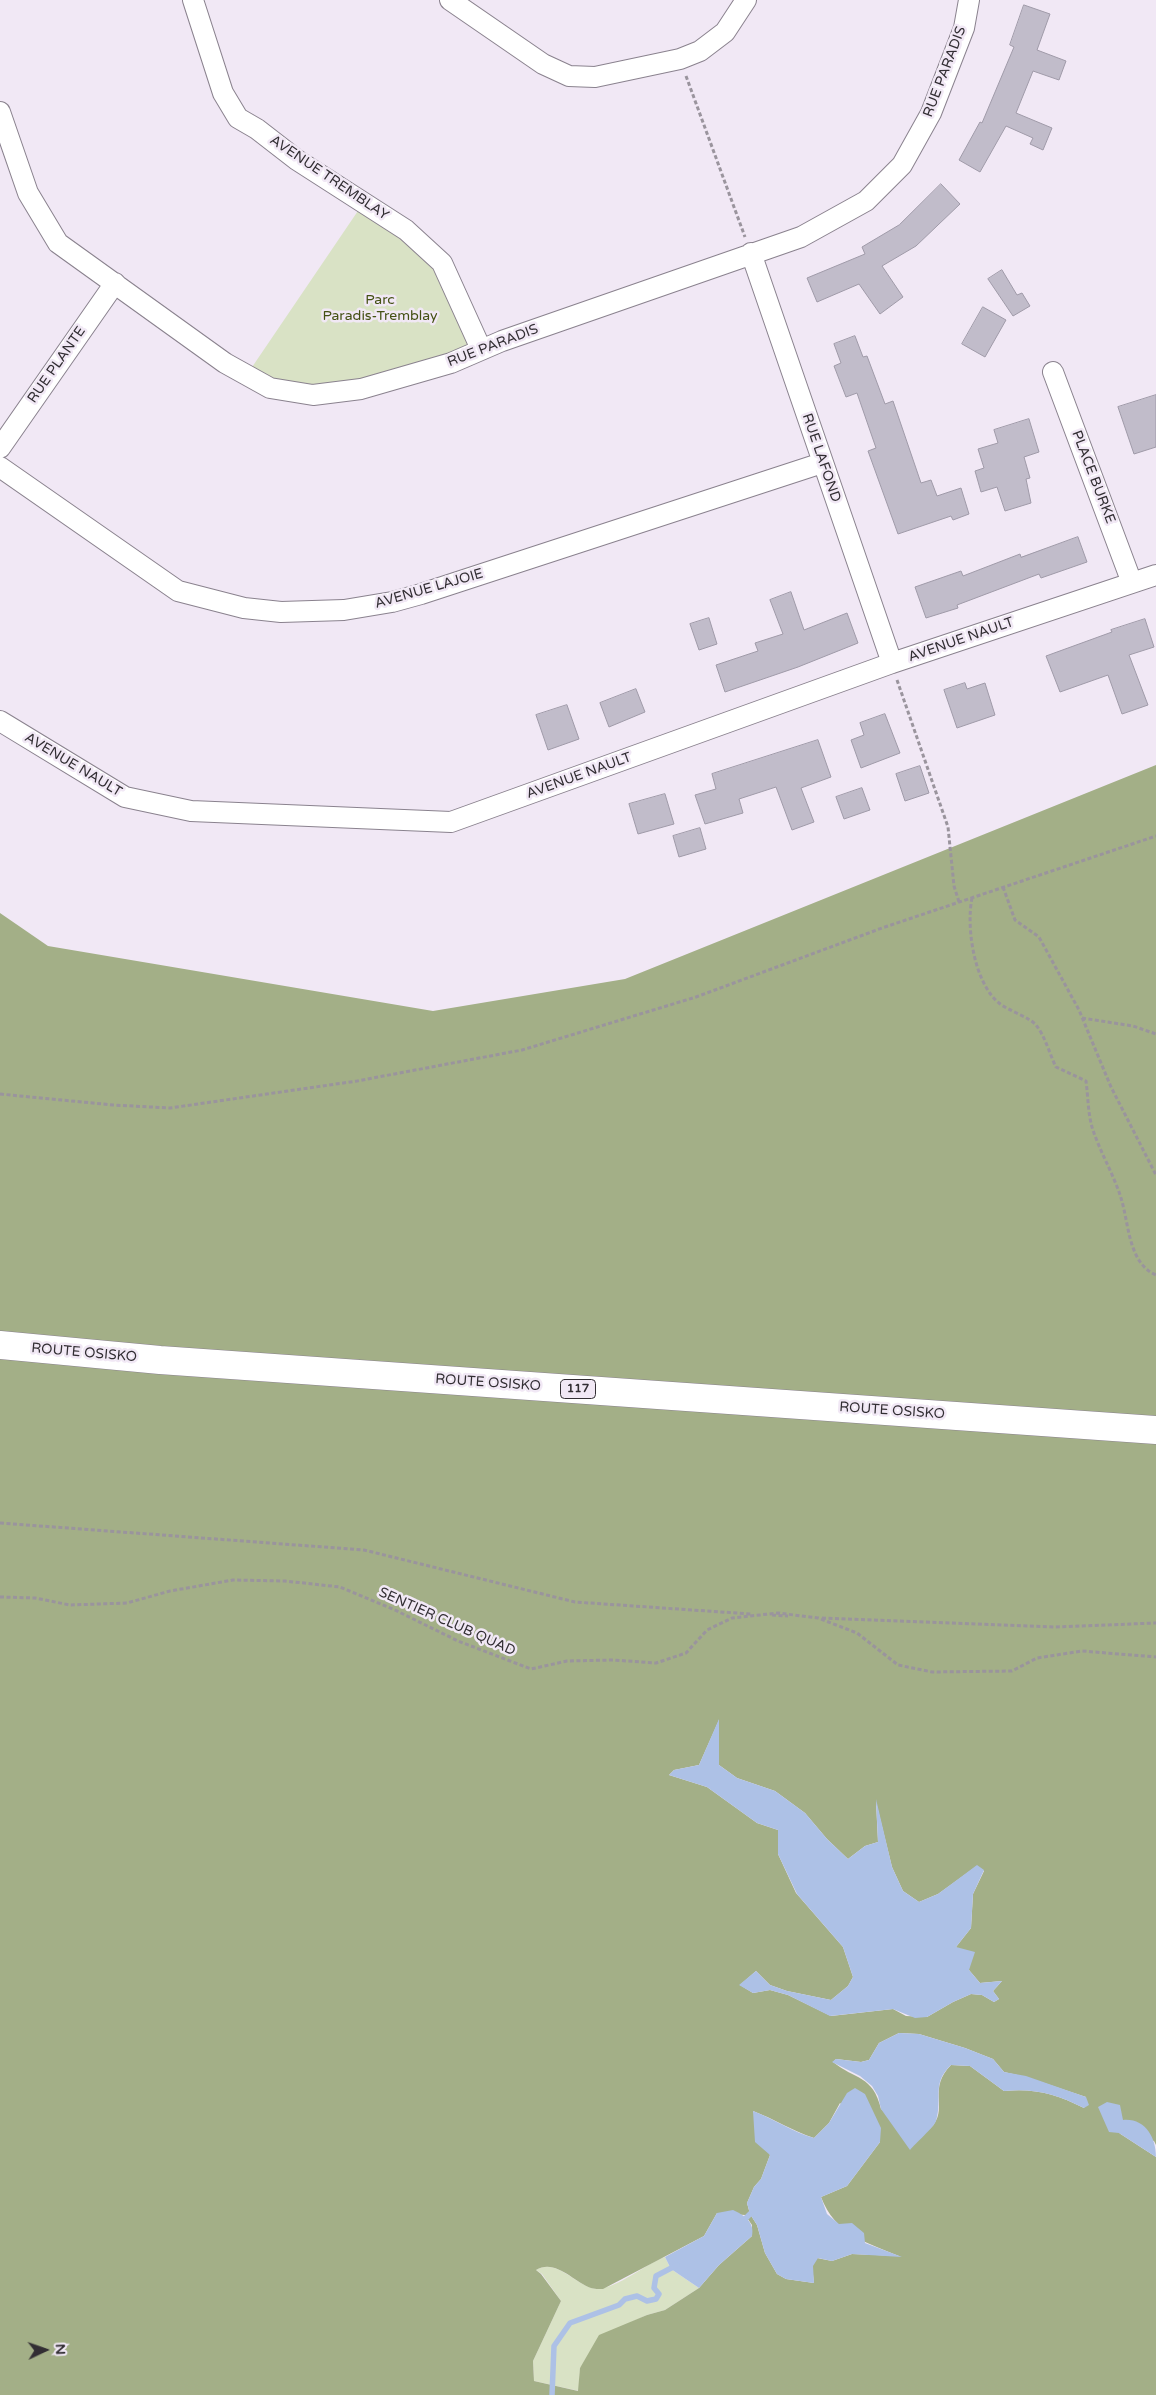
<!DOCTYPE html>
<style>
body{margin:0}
#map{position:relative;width:1156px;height:2395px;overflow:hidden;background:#f1e8f5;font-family:"Varela Round",sans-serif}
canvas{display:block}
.north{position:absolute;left:20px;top:2325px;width:50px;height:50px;-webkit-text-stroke:4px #f1e8f5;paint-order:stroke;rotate:87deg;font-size:14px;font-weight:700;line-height:20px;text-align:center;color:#322e33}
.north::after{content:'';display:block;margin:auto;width:18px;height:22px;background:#322e33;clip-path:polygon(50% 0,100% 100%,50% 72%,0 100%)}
</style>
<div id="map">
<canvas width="1156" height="2395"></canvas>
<div class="north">N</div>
</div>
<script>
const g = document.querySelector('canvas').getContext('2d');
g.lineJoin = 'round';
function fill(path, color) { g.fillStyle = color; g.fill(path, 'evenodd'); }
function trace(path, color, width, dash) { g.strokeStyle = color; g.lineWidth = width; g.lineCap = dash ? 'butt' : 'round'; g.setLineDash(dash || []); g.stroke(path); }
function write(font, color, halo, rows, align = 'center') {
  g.font = font + ' "Varela Round",sans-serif'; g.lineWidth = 5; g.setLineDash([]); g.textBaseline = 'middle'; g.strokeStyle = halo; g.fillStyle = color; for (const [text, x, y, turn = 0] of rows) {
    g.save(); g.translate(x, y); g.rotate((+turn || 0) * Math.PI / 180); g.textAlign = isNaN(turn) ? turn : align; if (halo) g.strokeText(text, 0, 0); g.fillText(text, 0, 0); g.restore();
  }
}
const green = new Path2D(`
 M364,202L442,263L481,349L337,391L246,376Z
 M665,2257L671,2269L699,2288L665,2310L647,2315L627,2324L580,2368L579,2391L534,2381L533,2361L561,2301L542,2274L536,2270C555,2258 574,2283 592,2288C611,2294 646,2263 665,2257Z`);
const forest = new Path2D(`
 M1156,765V2145L1154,2141L1119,2133L1156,2157V2395H0V913L48,946L433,1011L625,979ZM719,1720V1765L737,1778L775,1791L805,1813L827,1839L848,1859L865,1846L878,1842L876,1802L892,1867L903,1891L919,1902L938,1894L977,1866L984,1871L973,1894L971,1928L956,1947L969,1970L980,1983L1002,1981L993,1991L999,1999L994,2002L982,1995L971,1994L953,2002L927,2017L906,2016L893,2009L831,2016L788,1995L770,1990L753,1993L740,1985L756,1971L770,1985L787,1991L831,2000L848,1986L853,1977L843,1947L796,1893L778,1854V1830L757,1823L707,1787L669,1775L674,1770L699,1765ZM899,2033L919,2034L965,2048L993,2059L1004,2072L1026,2077L1086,2097L1084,2108C1056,2094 1035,2088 1004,2091L970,2066L951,2065C928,2088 947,2106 934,2124C932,2128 926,2131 923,2135L881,2109C873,2075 855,2080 833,2062L836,2059L861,2062L869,2060L879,2043ZM840,2103L880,2142L847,2186L821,2197C835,2234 865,2242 899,2256L852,2254L832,2261L817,2258L812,2266L814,2283L786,2279L777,2274L765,2253L757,2225L750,2214L747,2203L754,2187L761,2179L770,2155L753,2111C774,2119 793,2131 814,2138L829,2123ZM717,2213L745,2215L752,2225V2236L719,2265L699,2288L665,2310L647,2315L599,2335L580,2368L578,2391L534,2381L533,2361L561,2301L541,2274L536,2270C555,2258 574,2282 591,2288C594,2289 599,2289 603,2289L704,2236Z`);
const water = new Path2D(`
 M719,1719V1765L737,1778L775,1791L805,1813L827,1839L848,1859L865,1846L878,1842L876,1799L892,1867L903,1891L919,1902L938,1894L977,1865L984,1870L973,1894L971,1928L956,1947L975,1952L969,1970L980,1983L1002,1981L993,1991L999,1999L994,2002L982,1995L971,1994L953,2002L927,2017L915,2018L893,2009L830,2016L788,1995L770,1990L753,1993L739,1985L756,1971L770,1985L787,1991L831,2000L848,1986L853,1977L843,1947L797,1894L778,1854V1830L757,1823L707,1787L669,1775L674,1770L699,1765Z
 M899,2033L919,2034L965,2048L993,2059L1004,2072L1026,2076L1086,2097L1089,2105L1084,2108C1056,2094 1035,2088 1004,2091L970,2066L951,2065C931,2084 943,2098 936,2121C934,2127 915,2144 910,2150L881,2109L878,2096L872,2086L860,2076L832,2062L836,2059L861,2062L869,2060L879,2043Z
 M855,2088L865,2094L881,2128L880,2142L847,2186L821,2197L827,2214L839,2224L852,2223L864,2233L865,2243L902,2257L852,2254L832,2261L818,2258L813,2266L814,2283L786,2279L777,2274L765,2253L757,2225L750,2214L747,2203L754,2187L761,2179L770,2155L755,2142L753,2111C774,2119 793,2132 814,2138L829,2123L847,2093Z
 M1107,2102L1120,2105L1123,2120C1145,2118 1156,2137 1156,2157L1119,2133L1109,2132L1098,2107Z
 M733,2210C744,2215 755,2222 752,2236L719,2265L699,2288L671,2269L665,2257L704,2236L717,2213Z`);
const stream = new Path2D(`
 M741,2223L750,2214
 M552,2395L554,2346L570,2323L619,2305L625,2299L637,2296L647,2301L656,2299L659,2294L654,2288L656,2276L677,2265`);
const building = new Path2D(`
 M1024,5L1050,14L1037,50L1066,61L1059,80L1033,71L1016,113L1052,128L1043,150L1030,144L1033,138L1006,126L980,172L959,160L980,122L982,123L1014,47L1010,45Z
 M941,184L960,204L916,246L882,266L903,297L880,314L859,284L817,302L807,278L865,254L862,247L899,225Z
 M1002,270L1017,295L1022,293L1030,306L1013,316L988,279Z
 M983,307L1006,320L985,357L962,344Z
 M855,336L863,357L867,356L885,404L893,401L921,483L931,480L937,496L961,488L969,514L953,520L951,516L898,534L868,451L876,448L857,393L846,397L834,366L841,363L834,344Z
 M1156,395V447L1134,454L1118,407Z
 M1029,419L1039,452L1024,457L1030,478L1026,479L1031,503L1005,511L997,487L981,492L975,471L984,468L978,449L998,443L994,430Z
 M1078,537L1087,562L1041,578L1039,574L957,605L958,608L926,618L915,587L961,571L963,576L1020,554L1021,557Z
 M791,592L804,630L847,613L858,643L798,667L725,692L716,665L758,651L755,643L783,634L770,600Z
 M709,618L717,644L699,650L690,624Z
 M1145,619L1154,647L1129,655L1148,705L1122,714L1108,675L1060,692L1046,656L1112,632L1111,630Z
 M965,683L967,689L985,683L995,715L957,728L944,690Z
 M636,689L645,712L609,727L600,703Z
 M567,705L579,739L548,750L536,715Z
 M885,714L900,753L861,768L851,740L864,735L860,723Z
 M818,740L831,777L801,788L814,822L792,830L776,787L739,799L743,813L705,824L695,795L716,789L712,774Z
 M920,766L929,793L905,801L896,774Z
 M862,788L870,810L844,819L836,797Z
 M665,794L674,824L638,834L629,804Z
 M700,828L706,849L679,857L673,836Z`);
const path = new Path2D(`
 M686,76L745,237
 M897,680L948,827L954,886L959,902
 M1003,887L1015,920L1039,937L1079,1010L1111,1087L1156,1175
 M972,898C966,927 974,983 999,1003C1009,1011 1029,1017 1036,1025C1045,1036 1050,1055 1056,1067L1086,1081C1088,1096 1088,1113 1092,1127C1099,1150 1114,1175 1121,1198C1129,1223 1128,1263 1156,1275
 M1082,1018L1133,1026L1156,1034
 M0,1094L113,1105L170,1108L357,1081L522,1050L696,997L882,928L1156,836
 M0,1523L364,1550L575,1602L751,1614
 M0,1597L35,1598L70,1605L127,1603L170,1591L233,1580L285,1581L340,1587L395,1610L458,1641L531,1669L567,1661L613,1660L656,1663L686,1653L707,1630L732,1618L778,1613L818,1618L857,1633L898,1665L932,1672L1012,1671L1037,1658L1082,1651L1156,1657
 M772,1615L788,1616
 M822,1618L1054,1627L1156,1623`);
const minor = new Path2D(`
 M193,0L223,93L238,118L257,129L297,160L406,230L442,263L481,349
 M450,0L543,64L569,76L595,77L680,59L700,51L725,32L746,0
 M0,112L28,193L58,243L225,363L270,388L313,395L361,389L451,363L502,341L801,237L866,201L902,165L931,113L964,28L969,0
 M751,253L892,663
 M1053,372L1132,583
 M0,448L115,283
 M0,467L178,591L244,608L281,612L344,610L392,602L421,594L822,463
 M0,721L125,797L191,811L451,822L892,663L1156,575`);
const highway = new Path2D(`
 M0,1345L160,1360L1156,1430`);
const shields = [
 [578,1389,35]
];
const shieldNames = [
 ["117",578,1389]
];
const streetNames = [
 ["RUE PARADIS",945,72,-69],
 ["AVENUE TREMBLAY",329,178,34],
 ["RUE PARADIS",493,346,-21],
 ["RUE PLANTE",57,365,-55],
 ["RUE LAFOND",821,458,71],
 ["PLACE BURKE",1093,477,69],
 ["AVENUE LAJOIE",429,589,-16],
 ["AVENUE NAULT",961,640,-19],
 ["AVENUE NAULT",73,765,31],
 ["AVENUE NAULT",579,776,-20],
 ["ROUTE OSISKO",84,1353,5],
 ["ROUTE OSISKO",488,1383,4],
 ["ROUTE OSISKO",892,1411,4],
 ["SENTIER CLUB QUAD",447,1622,24]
];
const parkNames = [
 ["Parc",380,300],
 ["Paradis-Tremblay",380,316]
];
fill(green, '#d9e2c5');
fill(forest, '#a3af87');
fill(water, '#adc1e6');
trace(stream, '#adc1e6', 5.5);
fill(building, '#c1bcca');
trace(building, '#9f9aa8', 1);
trace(minor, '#8a828e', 22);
trace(highway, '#8a828e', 29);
trace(path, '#9a949d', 3, [4, 2.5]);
trace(minor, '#fff', 20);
trace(highway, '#fff', 28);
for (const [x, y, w] of shields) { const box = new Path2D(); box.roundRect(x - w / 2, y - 9.5, w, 19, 4); g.fillStyle = '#f1e8f5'; g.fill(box); trace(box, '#322e33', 1); }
write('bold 12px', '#322e33', null, shieldNames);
write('14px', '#322e33', '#f1e8f5', streetNames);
write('14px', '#445114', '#f1e8f5', parkNames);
</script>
